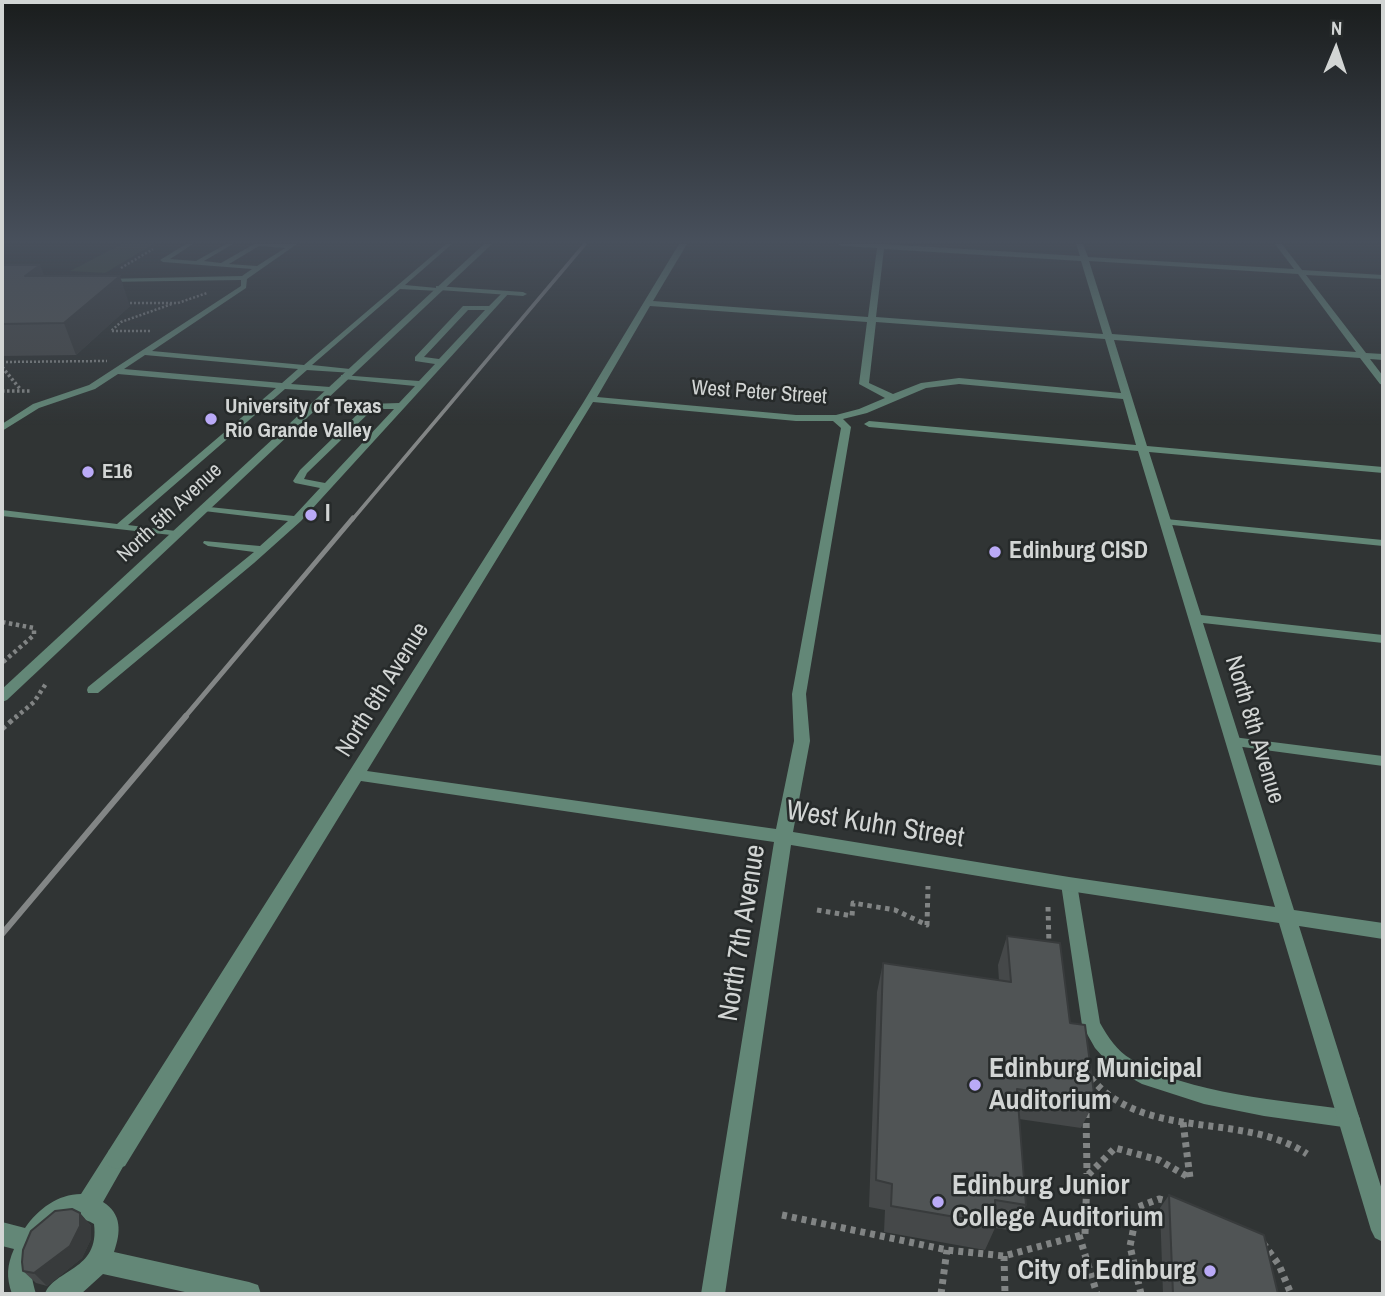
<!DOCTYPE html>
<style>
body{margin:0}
#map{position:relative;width:1385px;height:1296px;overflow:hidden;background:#303434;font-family:"Archivo Narrow",sans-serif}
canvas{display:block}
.frame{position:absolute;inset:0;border:4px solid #d2d5d4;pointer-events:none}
.north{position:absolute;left:1301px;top:14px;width:70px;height:70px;-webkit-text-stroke:5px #262a2a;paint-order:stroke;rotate:2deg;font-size:19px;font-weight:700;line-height:28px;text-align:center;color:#d2d5d4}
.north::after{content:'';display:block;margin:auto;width:24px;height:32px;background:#d2d5d4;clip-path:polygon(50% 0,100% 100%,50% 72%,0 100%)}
</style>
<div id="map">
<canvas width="1385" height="1296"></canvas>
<div class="frame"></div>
<div class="north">N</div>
</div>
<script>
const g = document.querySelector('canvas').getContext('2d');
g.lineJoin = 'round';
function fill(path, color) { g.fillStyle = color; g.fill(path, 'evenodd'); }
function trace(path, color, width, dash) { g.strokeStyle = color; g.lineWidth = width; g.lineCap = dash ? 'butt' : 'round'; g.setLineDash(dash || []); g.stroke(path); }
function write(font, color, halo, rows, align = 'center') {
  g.font = font + ' "Archivo Narrow",sans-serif'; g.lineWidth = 5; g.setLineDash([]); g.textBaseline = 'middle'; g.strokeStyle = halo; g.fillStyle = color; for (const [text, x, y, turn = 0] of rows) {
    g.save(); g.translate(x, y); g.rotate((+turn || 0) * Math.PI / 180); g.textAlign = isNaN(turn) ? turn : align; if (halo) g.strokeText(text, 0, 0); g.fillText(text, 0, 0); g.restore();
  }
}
const green = new Path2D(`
 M122,244H154L105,273L70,271Z`);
const pathFar4 = new Path2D(`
 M121,268L153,249
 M126,303H178L207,293
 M150,331H111L121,322L172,304
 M2,362L107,361`);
const pathFar3 = new Path2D(`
 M2,367L21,390
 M2,391H32`);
const pathFar2 = new Path2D(`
 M2,622L34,628V635L2,663
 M15,718L34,702L47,682`);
const pathFar1 = new Path2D(`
 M2,729L17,716
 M1048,907L1049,945
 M817,910L852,916L853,903L895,910L927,925L928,886`);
const path = new Path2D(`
 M1091,1078C1144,1142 1242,1111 1307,1154
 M1086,1113L1087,1174
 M782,1215L947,1250L1004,1256L1085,1234L1087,1176L1115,1148L1159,1160L1190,1178L1183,1122
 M1079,1235L1097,1294
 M1263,1243L1279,1265L1291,1294
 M1004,1256L1005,1294
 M941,1294L947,1250
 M1141,1294L1130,1246L1138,1207L1159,1199L1170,1202`);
const service = new Path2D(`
 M186,244H193L170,259L196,261L226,244H233L204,261L221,263L254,244H297L247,279L246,288L152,351L304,365L446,244H452L405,285L437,288L440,290L439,291L400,289L312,365L350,369H353V373L307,370L291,384L330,387L333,388V392L285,389L128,525L176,531L181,534L180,536L2,516V510L117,524L276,388L118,374L95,389L39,408L2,431V424L33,404L89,385L241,286V280L104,282L102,281V279L242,276L252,269L163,262L160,260ZM259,246L285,248L257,266L229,264ZM145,355L298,369L282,383L124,369Z
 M503,292L509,293L301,521L254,563L98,693H88L87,690L88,687L254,552L208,546L203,543L204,541L260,546L288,521L204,511L200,510V506L294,516L320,488L295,483L293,481L300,470L368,404L399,403L415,386L344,379H341V375L419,381L435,364L415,361V357L463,306H489ZM468,310H485L439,359L424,357ZM373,409H394L325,483L304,479L307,473Z
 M1166,519L1383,540V546L1162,524L1161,522Z
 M1233,737L1383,756V766L1228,745L1226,742L1228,739Z
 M1069,878L1075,880L1077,884L1100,1023C1108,1037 1117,1051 1131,1059C1188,1095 1284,1100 1350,1110L1357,1112L1360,1119L1357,1126L1350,1128L1264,1116L1204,1104L1142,1084L1113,1068L1095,1048L1082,1025L1061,884L1063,880Z`);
const pedestrian = new Path2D(`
 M117,1147L125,1150L128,1158L103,1202C122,1214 121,1232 114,1252L249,1282L258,1285L261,1294H194L103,1274L81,1294H45C54,1269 100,1271 94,1224C69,1207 39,1236 33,1262C30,1274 33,1283 36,1294H12C6,1277 7,1265 14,1249L2,1246V1222L25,1228C38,1209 58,1194 81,1194L109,1150Z`);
const minor = new Path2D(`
 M679,244H687L653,301L868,317L877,248L841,246L838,244H884L1080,256L1076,244H1083L1088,257L1294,269L1275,244H1282L1302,270L1383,275V279L1306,275L1366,353L1383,354V360L1370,359L1383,376V385L1380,384L1360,358L1114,340L1147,446L1383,467V473L1149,452L1201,615L1383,635V643L1203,623L1294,910L1383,923V939L1299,926L1383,1193V1242L1375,1238L1371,1230L1279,923L1069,891L791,845L725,1294H701L774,842L361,781L125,1166L117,1169L109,1166L106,1158L109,1150L583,403ZM884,249L1081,261L1103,334L876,317ZM1089,261L1298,274L1356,352L1112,334ZM650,306L867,322L859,384L885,398L859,409L836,415H796L597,397ZM876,322L1105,339L1121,393L959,378L921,383L893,394L869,383ZM959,384L1123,399L1136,445L869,421L864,424L869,427L1138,451L1275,907L1069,877L793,832L810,741L806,694L851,427L843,419L867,413L926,388ZM593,402L796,421H833L841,428L792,694L794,741L776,829L367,771Z
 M436,286L523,292L527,294L523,296L439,290H436Z`);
const tertiary = new Path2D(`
 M484,244H492L7,700L2,702V689Z`);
const railFar2 = new Path2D(`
 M352,520L585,244`);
const railFar1 = new Path2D(`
 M184,718L353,518`);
const rail = new Path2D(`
 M2,934L186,716`);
const wall = new Path2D(`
 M2,265L45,277L130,306L76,355L2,356Z
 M1007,936L1070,1023L1095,1101L1081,1128L1019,1119L1026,1205L1014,1231L995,1228L985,1250L884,1232L885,1210L869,1207L877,992L883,963L999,981L998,965Z
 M1169,1195L1278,1294H1163L1160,1208Z
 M80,1213L91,1226V1239L82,1258L47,1286L36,1283L23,1271Z`);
const shadedWall = new Path2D(`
 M40,265L52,294L25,276Z
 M120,276L130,306L76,355L64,323Z
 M80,1213L91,1226V1239L82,1258L47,1286L34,1273Z`);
const building = new Path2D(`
 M2,265H40L25,276H120L64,323L2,324Z
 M1007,936L1060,943L1070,1023L1085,1025L1095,1101L1017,1089L1026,1205L995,1200L996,1224L891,1206L892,1184L876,1180L883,963L1011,982Z
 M1169,1195L1264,1235L1278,1294H1173Z
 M72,1209L80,1213V1226L70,1246L34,1273L23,1271L22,1262L23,1250L31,1231L55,1211Z`);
const markers = [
 [211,419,7,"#baaaf7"],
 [88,472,7,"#baaaf7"],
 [311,515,7,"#baaaf7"],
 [995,552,7,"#baaaf7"],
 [975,1085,7,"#baaaf7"],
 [938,1202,7,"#baaaf7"],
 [1210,1271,7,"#baaaf7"]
];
const farStreetnames = [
 ["West Peter Street",759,393,4],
 ["North 5th Avenue",170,513,-43]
];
const farPoinames = [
 ["University of Texas",225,407],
 ["Rio Grande Valley",225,431],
 ["E16",102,472]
];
const poiNames = [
 ["I",325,515],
 ["Edinburg CISD",1009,552]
];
const streetNames = [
 ["North 6th Avenue",383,690,-58],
 ["North 8th Avenue",1254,730,73]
];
const nearStreetnames = [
 ["West Kuhn Street",875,825,9],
 ["North 7th Avenue",743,933,-81]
];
const nearPoinames = [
 ["Edinburg Municipal",989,1069],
 ["Auditorium",989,1101],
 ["Edinburg Junior",952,1186],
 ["College Auditorium",952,1218],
 ["City of Edinburg",1196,1271,"right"]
];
fill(green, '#3b483a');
trace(pathFar4, '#818484', 2.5, [2, 2]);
trace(pathFar3, '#818484', 3.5, [2.5, 2.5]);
trace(pathFar2, '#818484', 4.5, [3.5, 3.5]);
trace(pathFar1, '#818484', 5, [4.5, 4.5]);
trace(path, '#818484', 7, [5, 5]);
fill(service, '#638777');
fill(pedestrian, '#638777');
fill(minor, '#638777');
fill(tertiary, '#638777');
trace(railFar2, '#838686', 3.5);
trace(railFar1, '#838686', 5);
trace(rail, '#838686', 6);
fill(wall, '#454849');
fill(shadedWall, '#383b3c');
fill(building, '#505455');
trace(building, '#383b3c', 2);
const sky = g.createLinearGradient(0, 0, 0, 425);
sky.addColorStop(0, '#1a1d1d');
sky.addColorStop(0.57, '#48505c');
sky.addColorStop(1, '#48505c00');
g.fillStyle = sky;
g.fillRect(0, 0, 1385, 425);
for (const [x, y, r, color] of markers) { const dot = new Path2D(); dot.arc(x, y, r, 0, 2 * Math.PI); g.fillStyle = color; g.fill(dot); trace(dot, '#262a2a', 2.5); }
write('21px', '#d2d5d4', '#262a2a', farStreetnames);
write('bold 21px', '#d2d5d4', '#262a2a', farPoinames, 'left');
write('bold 24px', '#d2d5d4', '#262a2a', poiNames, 'left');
write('24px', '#d2d5d4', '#262a2a', streetNames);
write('28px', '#d2d5d4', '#262a2a', nearStreetnames);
write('bold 28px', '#d2d5d4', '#262a2a', nearPoinames, 'left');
</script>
